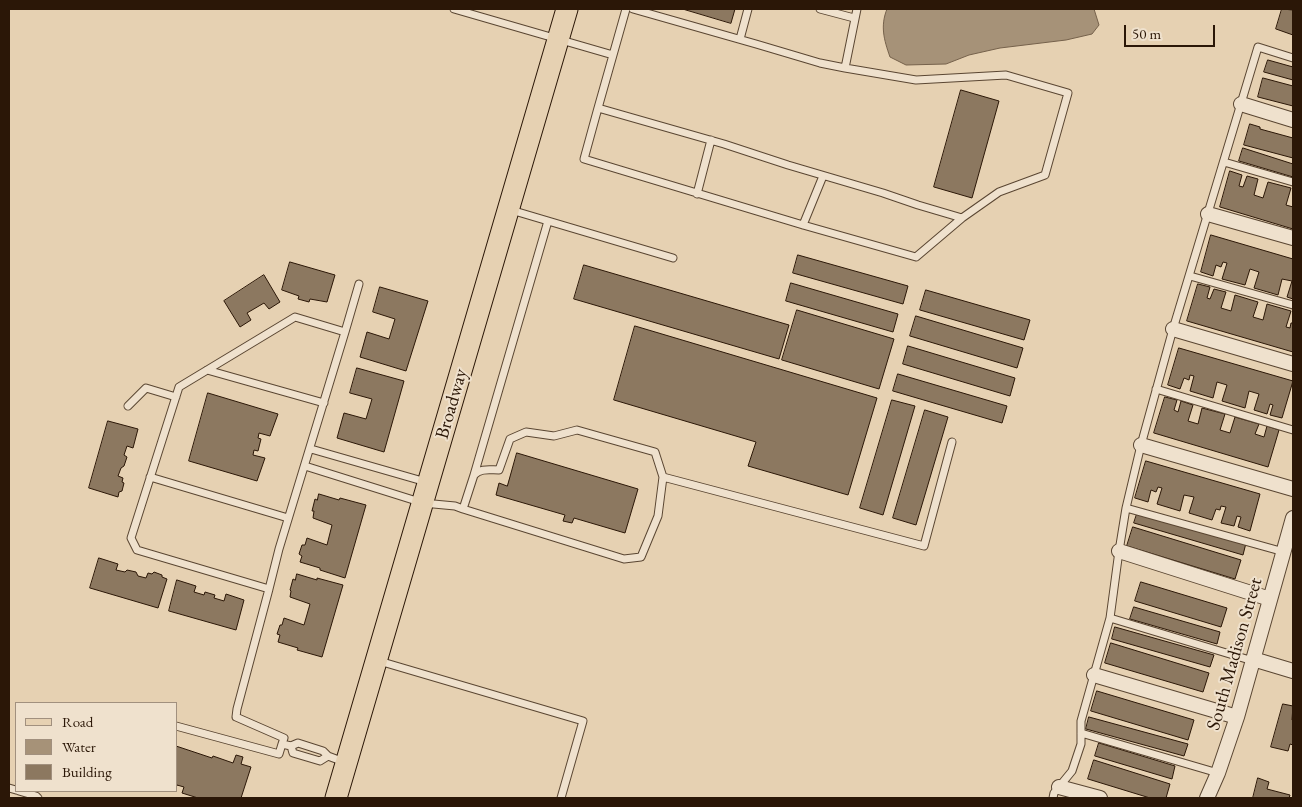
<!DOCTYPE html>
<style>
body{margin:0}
#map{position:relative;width:1302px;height:807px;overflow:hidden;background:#e6d1b2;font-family:"EB Garamond",serif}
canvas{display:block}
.frame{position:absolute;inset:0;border:10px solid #2b1707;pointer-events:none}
.legend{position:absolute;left:15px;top:702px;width:162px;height:90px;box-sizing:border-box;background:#efe1cd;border:1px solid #a1907e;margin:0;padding:6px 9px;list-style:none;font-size:15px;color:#2b1707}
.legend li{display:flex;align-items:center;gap:10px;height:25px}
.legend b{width:25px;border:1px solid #a1907e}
.scale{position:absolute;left:1124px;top:25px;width:91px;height:22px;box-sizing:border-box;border:2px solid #2b1707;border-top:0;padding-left:6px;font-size:15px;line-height:18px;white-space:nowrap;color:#2b1707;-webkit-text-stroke:4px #efe1cd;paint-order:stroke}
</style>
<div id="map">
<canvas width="1302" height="807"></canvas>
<div class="frame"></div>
<ul class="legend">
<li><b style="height:6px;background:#e6d1b2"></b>Road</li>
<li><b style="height:14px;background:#a69278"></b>Water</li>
<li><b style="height:14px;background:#8c7860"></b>Building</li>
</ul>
<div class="scale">50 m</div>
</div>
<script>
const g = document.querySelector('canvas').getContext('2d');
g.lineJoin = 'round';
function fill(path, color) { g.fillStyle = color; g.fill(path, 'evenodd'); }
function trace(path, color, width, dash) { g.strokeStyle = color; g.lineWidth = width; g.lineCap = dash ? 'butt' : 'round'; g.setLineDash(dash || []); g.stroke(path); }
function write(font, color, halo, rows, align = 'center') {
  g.font = font + ' "EB Garamond",serif'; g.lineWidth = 4; g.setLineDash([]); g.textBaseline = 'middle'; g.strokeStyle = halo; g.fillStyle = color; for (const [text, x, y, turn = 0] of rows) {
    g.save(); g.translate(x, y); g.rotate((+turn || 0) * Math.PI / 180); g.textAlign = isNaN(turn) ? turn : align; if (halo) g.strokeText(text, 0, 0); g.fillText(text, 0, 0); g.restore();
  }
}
const water = new Path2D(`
 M887,9H1094L1099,25L1092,34L1066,40L1000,48L969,55L946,64L906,65L890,57C884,40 880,26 887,9Z`);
const building = new Path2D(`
 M683,9H735L731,23Z
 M1282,9L1293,10V35L1276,29Z
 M1268,60L1293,67V80L1264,72Z
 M1263,78L1293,86V106L1258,97Z
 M961,90L999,101L972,198L934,187Z
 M1250,124L1260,127V129L1293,138V158L1244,145Z
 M1243,148L1293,164V177L1239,161Z
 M1230,171L1242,175L1239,186L1243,187L1247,176L1258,179L1254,195L1263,198L1268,182L1291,188L1286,205L1293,207V229L1220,207Z
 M1211,235L1293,259V299L1287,297L1292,281L1282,279L1278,295L1254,288L1259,272L1250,269L1245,285L1222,279L1227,263L1223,262L1221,267L1216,265L1213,276L1201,272Z
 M798,255L908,286L903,304L793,273Z
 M290,262L335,275L327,302L310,299L309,302L298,299L299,296L282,290Z
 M584,265L789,325L779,359L574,299Z
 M264,275L280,302L269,309L264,303L247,313L251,320L240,327L224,301Z
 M791,283L898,314L893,332L786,301Z
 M1198,284L1210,287L1207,298L1210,299L1214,289L1226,292L1221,308L1231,311L1235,295L1258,302L1253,317L1263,320L1267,304L1291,311L1286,327L1290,328L1291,323H1293V352L1187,321Z
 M380,287L428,301L406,371L360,357L367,332L389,339L395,319L373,312Z
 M926,290L1030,320L1024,340L920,310Z
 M797,310L894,339L879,389L782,360Z
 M916,316L1023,348L1017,368L910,336Z
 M635,326L877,398L848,495L748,466L756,442L614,400Z
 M908,346L1015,378L1010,396L903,364Z
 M1179,348L1293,381L1282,418L1270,415L1273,405L1270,404L1267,414L1254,410L1259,394L1249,391L1245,408L1222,401L1227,385L1217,382L1213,398L1190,391L1194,376L1190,375L1189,380L1184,378L1180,389L1168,385Z
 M357,368L404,381L384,452L337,438L344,413L366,419L372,399L350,393Z
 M898,374L1007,406L1002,423L893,391Z
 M208,393L278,414L270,436L259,433L258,438L261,439L258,451L254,450L253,455L265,458L257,481L189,461Z
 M1165,397L1177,400L1174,410L1178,412L1181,401L1193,405L1188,421L1198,424L1202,408L1225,414L1220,430L1230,433L1235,417L1259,424L1255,434L1264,437L1267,426L1279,430L1268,467L1154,433Z
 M892,400L915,406L883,515L860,508Z
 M925,410L948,417L916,525L893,518Z
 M108,421L138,429L133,448L127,446L124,455L127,457L124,466L121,468L118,476L123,478L122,482L124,483L122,491L119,492L118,497L89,488Z
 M517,453L638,489L625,533L574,518L572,523L563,521L565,515L496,495L499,483L507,486Z
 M1146,461L1260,494L1250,531L1238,527L1241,517L1237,516L1234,526L1221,523L1226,507L1221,506L1220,510L1216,509L1212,520L1189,513L1194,497L1184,495L1180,511L1157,504L1162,488L1158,487L1156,492L1151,490L1148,502L1135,498Z
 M319,494L339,500L340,498L366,505L345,578L320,570V568L300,562L302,556L299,554L302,545H305L307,538L327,545L332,525L313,518L314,511H312L315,499L317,500Z
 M1138,511L1246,543L1243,555L1134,523Z
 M1133,527L1241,560L1235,579L1127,546Z
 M99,558L118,564L116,570L125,572L127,570L136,572L138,576L146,578L148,573L152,574L154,572L162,575V577L167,579L158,608L90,588Z
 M297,574L317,580V578L343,585L322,657L297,650L298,648L278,642L280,635L277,634L280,625H282L284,618L304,625L310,604L290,597L291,591L290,590L293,579L295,580Z
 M177,580L196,586L194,592L204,595L205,592L215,595L214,598L224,601L226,594L244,600L236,630L169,611Z
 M1141,582L1227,608L1221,627L1135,601Z
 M1134,607L1220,632L1217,644L1130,619Z
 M1115,627L1214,655L1210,667L1112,639Z
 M1111,643L1209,673L1203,692L1105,663Z
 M1097,691L1194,720L1188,740L1091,711Z
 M1283,704L1293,706L1292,720H1293V745L1290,744L1288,751L1271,747Z
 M1089,717L1188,744L1184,756L1086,729Z
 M1099,743L1175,766L1172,779L1095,756Z
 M176,746L212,758L213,756L233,763L236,755L243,757L241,764L251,767L241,798H198L182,793L184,787L177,785L176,788Z
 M1094,760L1170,784L1166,798H1150L1088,779Z
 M1258,778L1269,782L1267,789L1290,795L1289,798H1253Z`);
const lane = new Path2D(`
 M454,9L613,55L598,108L724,144L788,165L883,193L918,205L962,218L999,192L1045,175L1068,93L1006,75L916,80L845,68L820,63L756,44L633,9
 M820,9L854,18
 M740,39L748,9
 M613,55L626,9
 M845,68L857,9
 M598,108L584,159L803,225L916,257L962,218
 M1224,162L1293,182
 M697,194L711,140
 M511,210L673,258
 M803,225L823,176
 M1190,276L1293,305
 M295,317L345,332L279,549L269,589L137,550L131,538L179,387Z
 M345,332L359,284
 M207,370L324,403
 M1156,389L1293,430
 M128,406L146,388L176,397
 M311,449L426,482
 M305,466L423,503L455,506L463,509L624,559L641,557L658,516L663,477L655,452L577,430L554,436L526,432L510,439L499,470C489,470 481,468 474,475L463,509
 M474,475L548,221
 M150,477L288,518
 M663,477L924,546L952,442
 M1126,508L1284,552
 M269,589L237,709L236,717L284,738L282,744
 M1110,618L1253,661
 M379,661L583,721L561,798
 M176,726L279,754L282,744L291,746L298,743L323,751L328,756L344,762
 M1081,733L1218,773
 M291,746L293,753L320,761L328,756
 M9,788L16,790
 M19,791L36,796L38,798
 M1053,798L1054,793L1072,771L1081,744V721L1110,618L1119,551L1126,508L1141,445L1173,329L1258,47L1293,58`);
const street = new Path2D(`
 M1241,104L1293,120
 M1208,214L1293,238
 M1173,329L1293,364
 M1141,445L1293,489
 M1119,551L1270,599
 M1253,659L1293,671
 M1094,675L1237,717
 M1059,787L1100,798
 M1207,798L1218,773L1237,717L1293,518`);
const primary = new Path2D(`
 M336,798L567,9`);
const streetNames = [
 ["Broadway",452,404,-74],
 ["South Madison Street",1235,654,-74]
];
fill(water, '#a69278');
trace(water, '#75614b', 1);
fill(building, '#8c7860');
trace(building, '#2b1707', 1);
trace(lane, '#5a4632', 9);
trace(street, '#5a4632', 16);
trace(primary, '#2b1707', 23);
trace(lane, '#efe1cd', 7);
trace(street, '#efe1cd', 14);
trace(primary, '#e6d1b2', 21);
write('19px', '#2b1707', '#efe1cd', streetNames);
</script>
